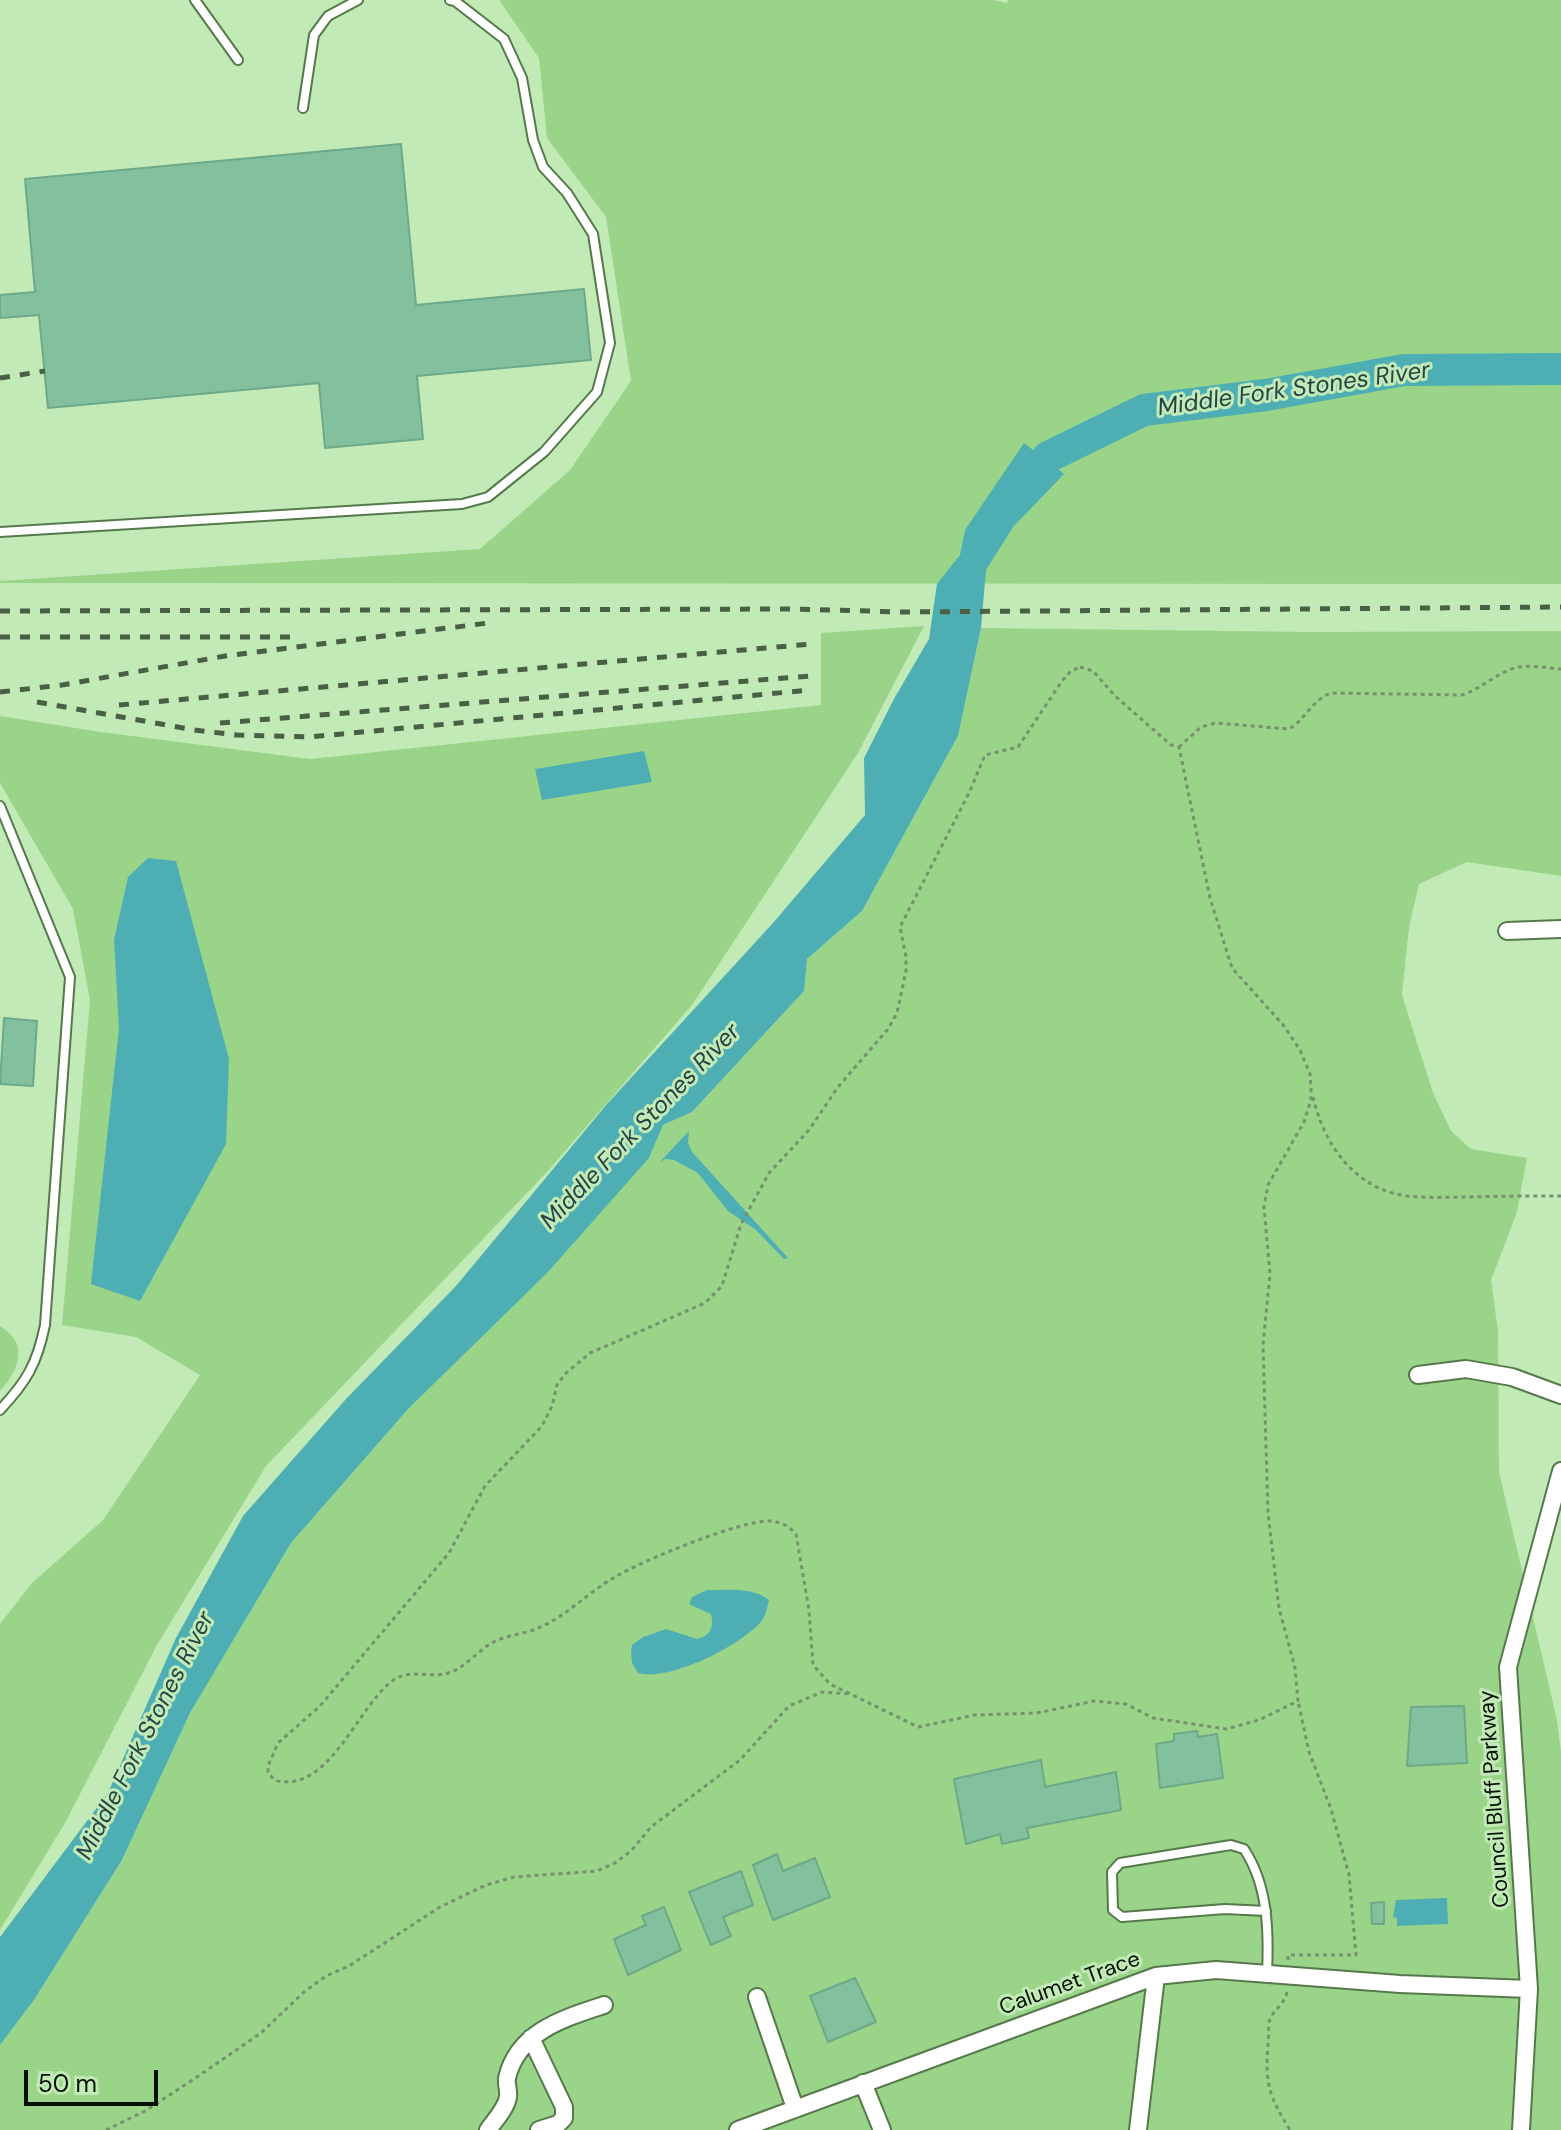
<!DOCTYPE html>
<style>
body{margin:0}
#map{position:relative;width:1561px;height:2130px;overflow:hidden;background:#c2eab7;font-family:"DM Sans",sans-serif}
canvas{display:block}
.scale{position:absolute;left:24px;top:2070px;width:134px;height:36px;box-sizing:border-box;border:4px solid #041002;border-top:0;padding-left:10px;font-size:24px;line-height:28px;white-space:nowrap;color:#041002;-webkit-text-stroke:6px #c2eab7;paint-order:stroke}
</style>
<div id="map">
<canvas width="1561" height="2130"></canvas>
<div class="scale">50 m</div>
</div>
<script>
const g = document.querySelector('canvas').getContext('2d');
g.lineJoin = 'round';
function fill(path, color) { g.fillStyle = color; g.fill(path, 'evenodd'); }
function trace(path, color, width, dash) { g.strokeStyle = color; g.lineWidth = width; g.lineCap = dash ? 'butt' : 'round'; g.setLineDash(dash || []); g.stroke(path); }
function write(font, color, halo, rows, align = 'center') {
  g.font = font + ' "DM Sans",sans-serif'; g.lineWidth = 6; g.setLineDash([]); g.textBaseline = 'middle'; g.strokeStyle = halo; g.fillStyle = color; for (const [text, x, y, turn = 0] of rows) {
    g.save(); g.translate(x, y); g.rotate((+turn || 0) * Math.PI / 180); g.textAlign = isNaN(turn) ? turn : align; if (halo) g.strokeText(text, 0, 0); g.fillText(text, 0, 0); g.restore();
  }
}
const green = new Path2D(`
 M499,0H994L1007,3L1008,0H1561V584L0,583V581L480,549L570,470L631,381L606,217L547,138L539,58Z
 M924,626L858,753L692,1005L547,1172L266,1466L157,1645L65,1823L0,1930V1624L32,1583L103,1520L200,1375L136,1337L62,1325L90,1000L73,909L0,783V716L101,732L310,759L821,705V633Z
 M981,628L1312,632L1561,631V876L1467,862L1419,884L1409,927L1402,995L1433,1093L1451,1131L1471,1149L1527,1158L1517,1212L1491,1280L1498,1331L1499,1472L1557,1720L1561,1752V2130H0V2045L34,2000L122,1860L190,1713L291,1543L409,1408L649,1158L663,1125L692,1112L803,992L807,959L862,911L958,736Z
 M0,1326C29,1344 20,1369 0,1391Z`);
const water = new Path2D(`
 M1024,443L1064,474L1013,527L986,570L981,628L958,736L862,911L807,959L804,991L692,1112L663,1125L649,1158L547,1273L409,1408L291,1543L190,1713L122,1860L34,2000L0,2045V1937L108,1793L176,1638L243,1516L346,1399L456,1286L607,1104L773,923L865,815L864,758L895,697L929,639L937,584L960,555L965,530Z
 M644,751L652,782L542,800L535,769Z
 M148,858L176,861L229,1059L226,1144L140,1301L91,1284L119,1028L114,940L128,877Z
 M689,1131L688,1143L692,1152L788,1258L784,1259L756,1230L728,1211L698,1173L674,1160L665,1159L659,1163Z
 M707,1590C726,1590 754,1587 769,1600C767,1608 766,1616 760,1623C739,1646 669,1682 638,1673L632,1663L631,1651L632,1645L643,1637L666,1629L697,1639C711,1636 714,1626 711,1614L689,1604L692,1597Z
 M1447,1898L1448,1924L1397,1926V1918L1393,1917L1396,1900Z`);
const river = new Path2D(`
 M1021,494L1048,457L1144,410L1266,395L1404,370L1561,369`);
const building = new Path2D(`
 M401,144L416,305L584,289L591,360L417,376L423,439L325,448L319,383L48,408L39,315L0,318V295L35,292L25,179Z
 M4,1018L37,1021L33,1086L0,1084Z
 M1464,1706L1467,1763L1407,1766L1411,1707Z
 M1197,1731L1198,1737L1217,1734L1223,1778L1160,1788L1156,1744L1174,1741V1734Z
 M1041,1760L1045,1787L1116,1772L1121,1810L1027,1828L1029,1838L1002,1844L1000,1834L966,1844L954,1779Z
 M777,1854L783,1871L815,1858L830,1897L773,1920L753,1865Z
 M741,1871L753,1905L723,1917L731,1936L711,1945L689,1892Z
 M1384,1902V1924H1372L1371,1903Z
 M664,1907L681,1950L628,1975L614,1939L646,1925L642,1916Z
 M855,1978L876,2022L828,2042L810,1996Z`);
const path = new Path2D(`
 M1080,667L1093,671L1115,696L1171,745L1179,747L1210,898L1232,968L1284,1026L1300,1050L1310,1074L1311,1089V1100L1304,1122L1268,1185L1264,1207L1270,1274L1263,1345L1268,1513L1279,1608L1295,1668L1298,1701L1259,1720L1226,1729L1153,1718L1126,1704L1094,1701L1037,1713L975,1715L918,1727L830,1684L813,1665L809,1610L796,1534C789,1526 781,1522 770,1521C744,1519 641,1561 617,1576C589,1591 565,1618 536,1629C521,1635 504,1635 490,1644C477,1652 465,1667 451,1672C431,1680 411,1667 392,1681C355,1710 329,1795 274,1780L268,1772V1766L278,1743L320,1706L449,1553L485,1486L542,1426L552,1406L557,1385L565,1374L590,1353L705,1303L722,1286L741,1224L769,1173L809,1130L838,1087L888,1029L897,1013L906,971V957L900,927L969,793L985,755L1018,747L1062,681L1071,671Z
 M1179,747L1201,727L1216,723L1289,729C1306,719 1311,701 1331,693L1462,695C1480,689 1492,677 1509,670C1524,663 1545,668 1561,669
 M1313,1097C1323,1140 1349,1182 1396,1194C1419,1199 1445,1197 1469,1197C1500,1196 1530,1196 1561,1196
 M1288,1960V1955H1356L1349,1875L1331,1809L1309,1752L1298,1701
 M1287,1992C1285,2004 1275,2008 1270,2019C1268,2025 1269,2037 1268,2044C1265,2085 1269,2096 1290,2130
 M106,2130L145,2111L194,2079L261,2033L304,1992L326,1976L349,1966L440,1907L486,1885L514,1877L597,1871L615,1863L631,1851L651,1827L740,1760L789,1706L822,1692L852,1694`);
const lane = new Path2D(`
 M195,0L238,60
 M303,108L314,35L328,16L358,0
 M0,532L462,504L488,497L544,452L597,392L610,343L593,234L567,193L543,167L533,140L522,78L504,39L455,1L450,0
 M0,806L70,977L45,1325C37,1364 27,1381 0,1410
 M1266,1911L1225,1909L1122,1917L1113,1910L1112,1872L1120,1863L1231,1845L1244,1849C1268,1885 1269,1931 1267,1974`);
const street = new Path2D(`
 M1507,931L1561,929
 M1418,1375L1466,1369L1512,1377L1561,1395
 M757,1997L795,2108
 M531,2038L564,2107V2118L558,2124L539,2130
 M863,2083L882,2130
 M488,2130C495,2120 506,2109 508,2097C509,2091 506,2084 507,2078C518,2031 565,2018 604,2005
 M738,2130L1156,1976L1216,1970L1400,1984L1529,1989
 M1138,2130L1156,1976
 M1521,2130L1529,1989L1508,1667L1561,1471`);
const rail = new Path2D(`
 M0,378L45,371
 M0,611L792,609L903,612L1561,607
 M0,637H300
 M0,692L62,685L225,656L488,623
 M37,702L194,730L237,735L309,737L810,690
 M119,705L811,644
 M220,723L810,676`);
const streetNames = [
 ["Council Bluff Parkway",1495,1799,-94],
 ["Calumet Trace",1070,1984,-20]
];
const waterNames = [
 ["Middle Fork Stones River",1294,390,-8],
 ["Middle Fork Stones River",641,1127,-46],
 ["Middle Fork Stones River",146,1736,-63]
];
fill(green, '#9ad489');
fill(water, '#4dafb3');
trace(river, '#4dafb3', 32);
fill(building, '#83c09d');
trace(building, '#6da988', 2);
trace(lane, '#55794a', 12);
trace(street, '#55794a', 20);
trace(path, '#75916d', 3, [4, 4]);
trace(lane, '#fff', 8);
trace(street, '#fff', 16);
trace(rail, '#4a6044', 5, [10, 10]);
write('22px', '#041002', '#c2eab7', streetNames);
write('italic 24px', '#254445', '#c2eab7', waterNames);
</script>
